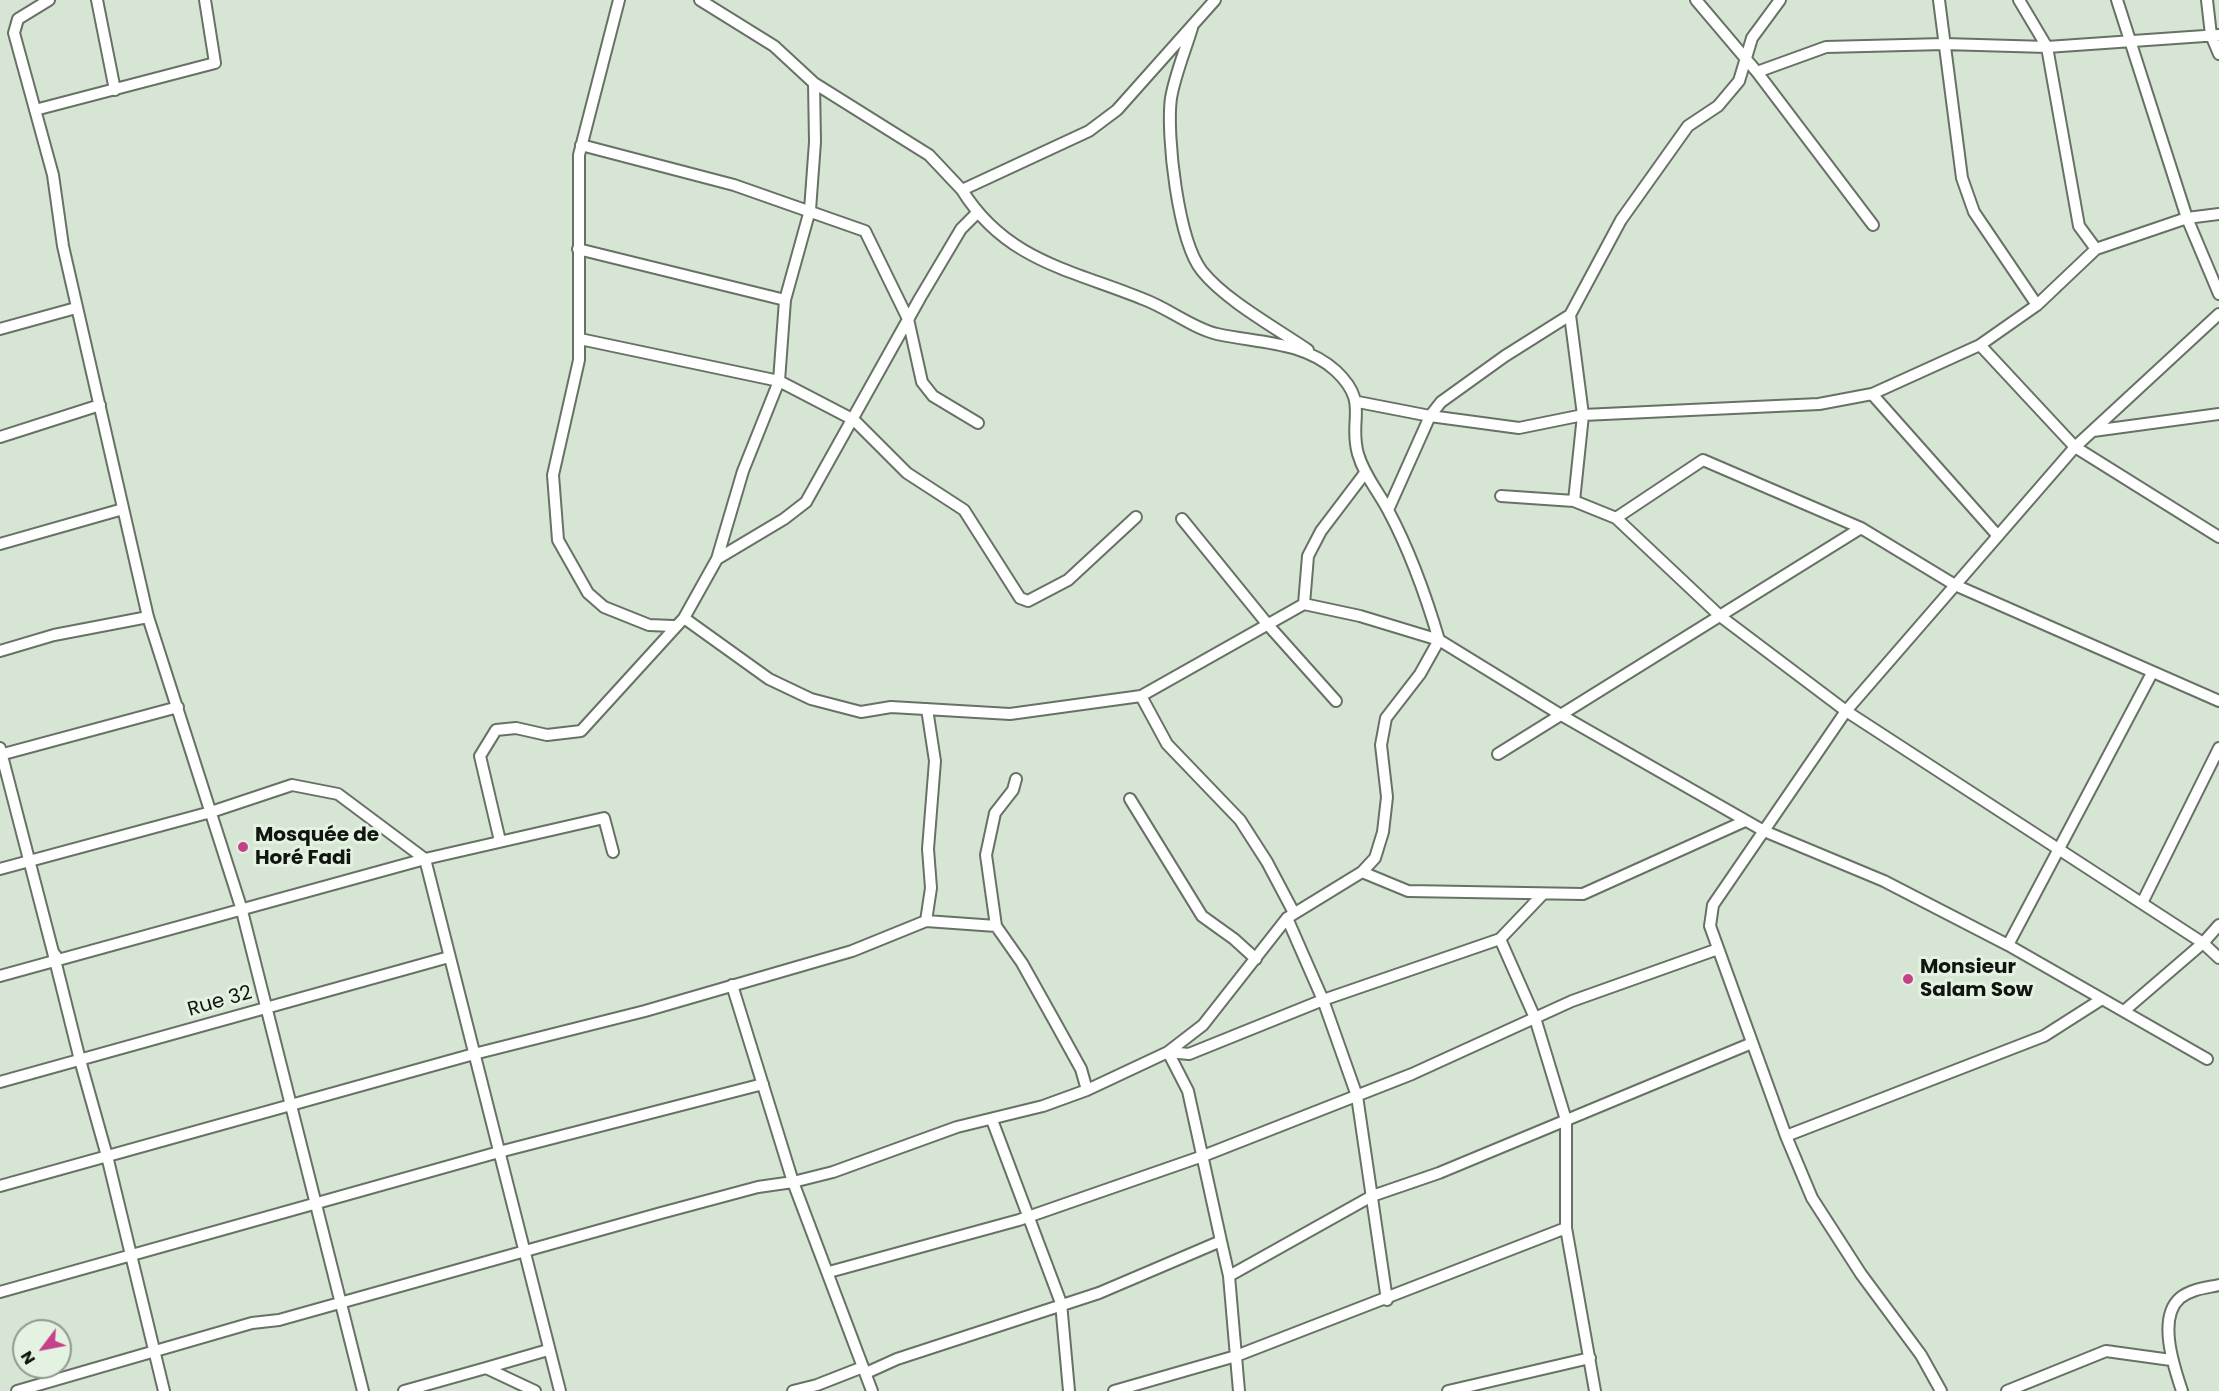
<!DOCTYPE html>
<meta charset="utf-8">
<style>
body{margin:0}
#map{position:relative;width:2219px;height:1391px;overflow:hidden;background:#d7e5d5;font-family:Poppins,sans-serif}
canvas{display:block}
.north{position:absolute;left:12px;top:1319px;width:60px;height:60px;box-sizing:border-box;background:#e4f2e2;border:2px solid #909a8e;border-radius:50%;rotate:238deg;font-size:16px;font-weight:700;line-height:24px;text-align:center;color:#111510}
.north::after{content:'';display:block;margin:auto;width:21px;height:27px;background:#c54288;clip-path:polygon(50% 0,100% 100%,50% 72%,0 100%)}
</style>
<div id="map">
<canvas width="2219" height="1391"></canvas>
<div class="north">N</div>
</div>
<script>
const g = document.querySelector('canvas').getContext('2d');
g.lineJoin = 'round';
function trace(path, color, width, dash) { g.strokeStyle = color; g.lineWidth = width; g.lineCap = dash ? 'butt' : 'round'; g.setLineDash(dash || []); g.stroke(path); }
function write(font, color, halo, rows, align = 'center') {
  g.font = font + ' Poppins,sans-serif'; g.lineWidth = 6; g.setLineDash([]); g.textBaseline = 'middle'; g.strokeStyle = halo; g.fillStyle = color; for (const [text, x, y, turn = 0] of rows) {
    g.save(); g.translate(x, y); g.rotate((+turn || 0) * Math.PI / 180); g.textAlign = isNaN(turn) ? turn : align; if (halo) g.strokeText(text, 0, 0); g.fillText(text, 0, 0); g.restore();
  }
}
const minor = new Path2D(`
 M49,0L18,19L14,33L53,175L63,246L148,617L241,907L363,1391
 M97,0L115,90
 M619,0L579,155V360L553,475L558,540L588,593L604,607L649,625L673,626
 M700,0L774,46L814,83L929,155L962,190L1089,131L1117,110L1215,0
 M1696,0L1757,72L1873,225
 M1939,0L1962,178L1974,212L2037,305
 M2019,0L2047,47L2079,226L2096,249
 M2117,0L2187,218L2219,294
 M2207,0L2211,35L2219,54
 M1192,28C1185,51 1175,75 1171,98C1166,135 1178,241 1202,271C1225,300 1276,328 1308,350
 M1757,72L1826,47L1944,44L2047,47L2219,35
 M35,110L215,63L205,0
 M581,145L734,185L865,231L908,319L922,382L933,396L978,423
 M578,249L785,300
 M1570,315L1583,415L1574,501
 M0,329L76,308
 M580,339L779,381L854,420L907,473L964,510L1020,598L1028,601L1068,580L1136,517
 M1980,345L2075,447L2219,537
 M1872,394L1998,536
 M1358,402L1430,416L1519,428L1583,415L1819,404L1872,394L1980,345L2037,305L2096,249L2187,218L2219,214
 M2093,431L2219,414
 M0,437L100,405
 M1501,496L1574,501L1616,518L1720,616L1846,711L2203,943L2219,958
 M1388,510L1430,416L1441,402L1505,356L1570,315L1621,220L1688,126L1718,106L1739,81L1752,38L1780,0
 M1616,518L1703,460L1861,528L1955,585L2219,701
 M1182,519L1269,626L1336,701
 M0,544L123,509
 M717,559L743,471L779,381L785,300L810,210L815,142L814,83
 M1304,604L1308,556L1321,531L1365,473
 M684,618L769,679L811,699L861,712L891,707L1010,714L1141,696L1304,604L1360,616L1439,640L1561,715L1764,831L1884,881L2008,945L2207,1059
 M0,651L54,635L148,617
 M1141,696L1167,744L1240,820L1267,862L1294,913
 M0,748L53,952L56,956
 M1498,754L1861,528
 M0,755L178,707
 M1016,779L1013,790L995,813L986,855L996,926L1022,963L1055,1022L1081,1069L1087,1090
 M1130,799L1202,916L1234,939L1256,959
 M500,841L480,756L496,730L516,728L547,735L581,731L684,618L717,559L784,519L806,502L920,298L961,229L977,213
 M0,869L211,812L292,785L338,794L425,859L560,1391
 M1362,872L1408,891L1583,894L1745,821
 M2142,903L2219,748
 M1287,918L1323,1000L1357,1096L1387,1300
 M926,921L931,888L928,849L935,761L927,709
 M1500,939L1535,1018L1566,1120V1228L1595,1391
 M2008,945L2152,673
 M53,952L80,1060L107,1156L164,1391
 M0,976L425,859L604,818L613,852
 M2124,1011L2203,943L2219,925
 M1168,1052L1189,1054L1323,1000L1500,939L1542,895
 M0,1082L449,957
 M992,1120L1061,1303L1069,1391
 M1786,1136L2044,1036L2102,999
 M0,1186L474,1054L645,1011L852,951L926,921L996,926
 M1221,1241L1229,1276L1239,1391
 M829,1272L1019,1220L1203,1156L1412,1074L1572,1001L1718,949
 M1229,1276L1372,1196L1439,1173L1752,1043
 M0,1292L499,1152L763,1084
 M486,1368L548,1350
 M866,1373L897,1359L1099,1293L1221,1241L1188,1091L1168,1052
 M17,1391L252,1323L279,1320L661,1213L758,1187L793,1182L732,985
 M404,1391L486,1368L535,1391
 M793,1391L817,1385L863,1367
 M872,1391L793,1182L833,1172L957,1127L1043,1106L1087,1090L1168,1052L1203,1025L1287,918L1362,872L1375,858L1383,832L1387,797L1381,745L1386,718L1420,674L1439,640C1426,596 1410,551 1388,510C1378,491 1364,475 1358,454C1348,419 1370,403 1336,371C1303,341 1258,343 1217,334C1192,328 1168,308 1143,299C1072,270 1006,261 962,190
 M1114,1391L1236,1356L1566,1228
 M1448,1391L1590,1358
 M1941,1391L1921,1355L1861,1274L1812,1198L1786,1136L1710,926L1713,905L1846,711L2075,447L2219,314
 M2007,1391L2106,1351L2171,1360
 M2182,1391C2174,1367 2157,1318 2180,1298C2191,1289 2206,1288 2219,1285`);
const markers = [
 [243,847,6,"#c54288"],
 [1908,979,6,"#c54288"]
];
const poiNames = [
 ["Mosquée de",255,836],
 ["Horé Fadi",255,859],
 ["Monsieur",1920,968],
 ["Salam Sow",1920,991]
];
const streetNames = [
 ["Rue 32",220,1002,-16]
];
trace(minor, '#667264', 14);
trace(minor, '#fff', 10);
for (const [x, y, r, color] of markers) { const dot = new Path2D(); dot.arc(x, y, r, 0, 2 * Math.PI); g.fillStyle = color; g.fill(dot); trace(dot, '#e4f2e2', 2); }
write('bold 20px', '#111510', '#e4f2e2', poiNames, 'left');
write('20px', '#111510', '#e4f2e2', streetNames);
</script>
